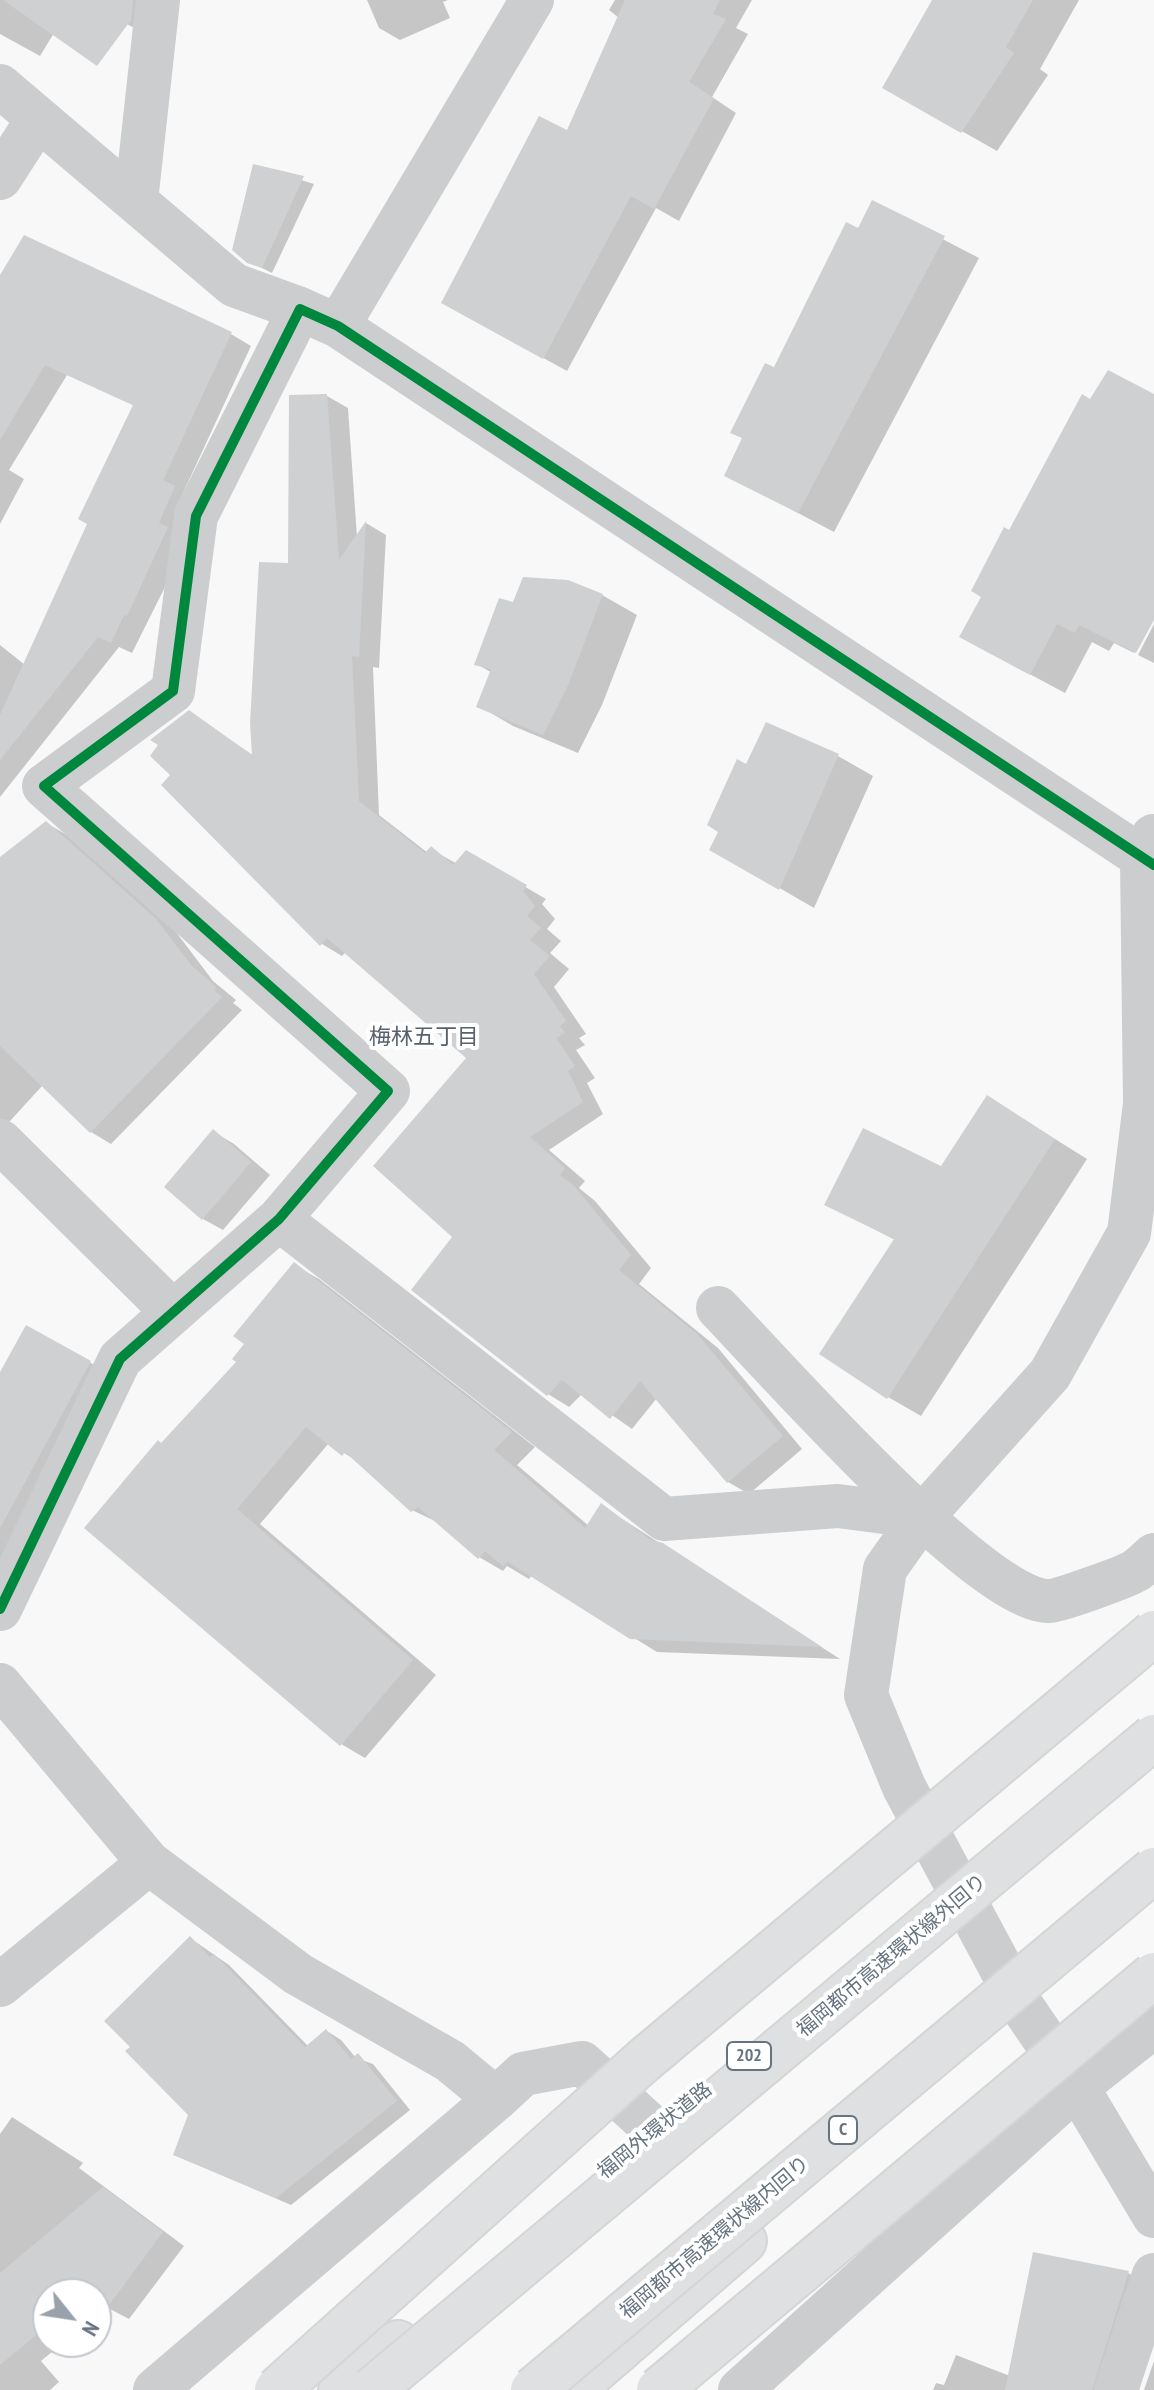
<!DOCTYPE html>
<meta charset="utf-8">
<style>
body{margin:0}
#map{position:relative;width:1154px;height:2390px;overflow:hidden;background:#f8f8f8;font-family:"PT Sans Narrow",sans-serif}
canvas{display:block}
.north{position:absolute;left:32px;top:2278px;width:80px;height:80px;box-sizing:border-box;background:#fff;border:2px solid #c2c7cd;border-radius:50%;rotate:120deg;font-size:22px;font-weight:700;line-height:32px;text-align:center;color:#667481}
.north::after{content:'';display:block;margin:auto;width:28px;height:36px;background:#99a2ab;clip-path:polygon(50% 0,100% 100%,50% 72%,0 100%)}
</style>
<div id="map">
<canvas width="1154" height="2390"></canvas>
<div class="north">N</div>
</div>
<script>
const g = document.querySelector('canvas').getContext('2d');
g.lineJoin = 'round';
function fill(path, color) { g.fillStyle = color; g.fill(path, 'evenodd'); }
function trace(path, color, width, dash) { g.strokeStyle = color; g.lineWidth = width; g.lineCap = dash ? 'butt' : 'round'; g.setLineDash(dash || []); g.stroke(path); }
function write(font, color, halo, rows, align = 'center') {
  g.font = font + ' "PT Sans Narrow","Noto Sans JP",sans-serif'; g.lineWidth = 8; g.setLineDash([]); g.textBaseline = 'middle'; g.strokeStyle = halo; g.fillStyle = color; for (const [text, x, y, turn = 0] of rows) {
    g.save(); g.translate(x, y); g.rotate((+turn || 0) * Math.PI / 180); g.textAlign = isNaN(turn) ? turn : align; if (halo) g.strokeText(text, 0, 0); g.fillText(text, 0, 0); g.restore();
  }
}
const shadow = new Path2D(`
 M0,0H158L136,29L116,18L54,33L40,56L0,34Z
 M367,0H448L443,2L450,18L400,40L379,28Z
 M615,0H752L736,28L748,34L712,97L736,113L679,221L656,208L567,371L467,316L568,133L619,18L609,10Z
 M935,0H1079L1040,69L1048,75L997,151L884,87Z
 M255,166L314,184L272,273L248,261Z
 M873,203L979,258L834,532L726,475Z
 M0,278L231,334L251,346L183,493L195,500L188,541L132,653L119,647L0,797V645L25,665L90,523L135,406L67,375L9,470L24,479L0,524Z
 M327,396L348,408L357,537L366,523L386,535L379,668L373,667L379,815L428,853L431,849L457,864L467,853L546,899L542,904L555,919L547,929L561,941L550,953L569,969L554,987L586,1034L579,1038L585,1045L576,1050L595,1078L587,1083L603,1114L549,1150L585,1181L579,1188L595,1201L651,1268L639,1284L718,1348L802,1449L749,1494L728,1482L657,1398L632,1429L582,1394L569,1407L548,1394L454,1237L469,1058L346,952L342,956L322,944L163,785L172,774L189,712L254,756Z
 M1154,396V615L1134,653L1114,643L1109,651L1092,642L1065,693L996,656L984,596L1009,533L1090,402Z
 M602,595L637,615L602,705L578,753L513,726L479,706L492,673L477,664L514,604Z
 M1154,624V663L1138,655Z
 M766,724L838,756L873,776L814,908L712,849Z
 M46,823L67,835L176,932L213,981L236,1000L233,1003L242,1010L111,1144L91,1132L43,1085L0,1132V859Z
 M988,1097L1087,1159L921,1416L888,1397L895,1240L827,1204L942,1169Z
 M214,1132L234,1144L270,1175L223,1230L203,1219Z
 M294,1265L319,1279L535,1447L517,1465L589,1526L602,1506L840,1659L657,1652L532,1575L529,1579L507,1566L503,1571L479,1557L439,1523L412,1510L364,1466L329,1443L260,1524L436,1675L365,1758L341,1744L162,1445L239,1362Z
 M27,1328L111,1374L0,1575V1376Z
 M190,1938L229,1965L308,2046L327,2031L341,2040L356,2058L373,2064L410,2110L291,2205L175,2155L190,2115Z
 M12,2117L83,2163L79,2168L184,2246L129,2319L106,2307L96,2315V2294H48V2342H64L41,2361L59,2382L50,2390H0V2134Z
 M1128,2273L1151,2286L1117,2390H933L936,2383L944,2385L956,2355L1010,2376Z
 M1154,2361V2390H1144Z`);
const building = new Path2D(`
 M3,0H133L131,20L97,66Z
 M625,0H720L713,14L726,19L689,82L714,98L654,209L631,196L543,359L441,303L539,116L567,130Z
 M932,0H1033L1006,47L1014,53L961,133L882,88Z
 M253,164L304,176L262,268L247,263L232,250Z
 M872,200L945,236L798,513L724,476L742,438L730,433L765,363L774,367L846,222L858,228Z
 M24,235L232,332L163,480L175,486L159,523L168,527L127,616L124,615L111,643L98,637L0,760V715L87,524L78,519L133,405L45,365L0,440V275Z
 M1108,370L1154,394V620L1136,653L1079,625L1075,633L1057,624L1030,675L959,637L981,597L971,591L1004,527L1009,530L1082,394L1090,399Z
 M327,394L339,560L366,521L359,657L352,656L359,801L425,853L431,846L453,865L466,850L527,885L523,891L535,906L527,916L541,928L530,940L550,956L534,974L566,1021L560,1026L565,1033L556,1038L575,1066L568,1071L583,1102L530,1137L565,1168L560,1175L574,1186L631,1255L619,1270L697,1334L783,1436L727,1483L640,1381L610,1419L562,1380L547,1396L411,1290L452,1237L373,1166L466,1058L327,938L320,946L161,785L170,775L150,756L158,745L150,740L189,710L252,755L250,723L259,562L288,563L289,395Z
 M523,577L568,580L603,594L568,685L543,735L476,707L491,669L474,665L499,598L513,602Z
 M766,722L839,754L779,890L709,850L718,832L707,825L737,759L746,764Z
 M46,821L155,918L192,966L216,987L214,990L222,997L90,1133L0,1046V857Z
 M987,1095L1055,1139L887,1399L819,1354L894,1239L824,1205L863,1128L941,1166Z
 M213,1129L251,1162L202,1220L164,1187Z
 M294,1262L512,1432L494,1450L585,1528L601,1503L649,1539L663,1543L822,1647L630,1639L508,1562L503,1566L485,1551L478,1559L418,1507L411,1512L345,1452L342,1456L306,1427L237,1509L413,1660L340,1746L84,1528L158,1440L161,1443L236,1362L232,1359L244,1344L233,1336Z
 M26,1325L91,1361L0,1528V1372Z
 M190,1936L210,1957L214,1954L305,2047L326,2029L351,2059L358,2053L397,2101L276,2198L173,2155L188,2115L125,2051L130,2047L104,2021Z
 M103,2187L163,2232L106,2309L96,2301V2294H48V2325L0,2365V2273Z
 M1033,2252L1129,2271L1092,2390H1005Z`);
const minor = new Path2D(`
 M0,86L234,285L300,309
 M0,178L38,119
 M136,201L158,0
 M338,326L532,0
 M1153,836L1142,860L1145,1104L1129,1233L1050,1374L922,1517L885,1569L866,1695L904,1787L1019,2002L1077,2087L1154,2216
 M0,1141L172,1311
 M279,1219L664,1519L838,1506L922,1517
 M718,1308C771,1363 983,1603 1049,1601C1059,1601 1125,1577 1135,1571C1142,1567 1148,1560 1154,1555
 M0,1609L120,1359L279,1219L388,1091L44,786L173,691L196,516L300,309L338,326L1154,865
 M0,1685L149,1863L298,1974L450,2061L496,2099L523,2074L582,2063L655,2130
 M0,1985L149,1863
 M155,2390L496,2099
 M740,2390L1077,2087L1154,2026
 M1116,2390L1154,2275`);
const highway = new Path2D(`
 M341,2390L398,2343
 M572,2390L744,2241`);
const highwayBridge = new Path2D(`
 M277,2390L643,2061L1154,1633
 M372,2390L1154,1737
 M533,2390L1154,1870
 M659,2390L1154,1975`);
const cycleway = new Path2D(`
 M0,1609L120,1359L279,1219L388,1091L44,786L173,691L196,516L300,309L338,326L1154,865`);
const shields = [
 [749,2056,44],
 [843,2130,28]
];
const shieldNames = [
 ["202",749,2056],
 ["C",843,2130]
];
const streetNames = [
 ["福岡都市高速環状線外回り",892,1956,-40],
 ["福岡外環状道路",655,2131,-39],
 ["福岡都市高速環状線内回り",715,2238,-40]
];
const neighbourhoodNames = [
 ["梅林五丁目",424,1038]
];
fill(shadow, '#0003');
fill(building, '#cfd0d1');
trace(highway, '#d4d5d5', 48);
trace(minor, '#cbcdce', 44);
trace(highway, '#dfe0e1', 44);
trace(highwayBridge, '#d4d5d5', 48, []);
trace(highwayBridge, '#dfe0e1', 44);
trace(cycleway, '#00873e', 10);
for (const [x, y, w] of shields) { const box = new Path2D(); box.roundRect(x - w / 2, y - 14, w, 28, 6); g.fillStyle = '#fff'; g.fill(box); trace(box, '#667481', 2); }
write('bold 18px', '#667481', null, shieldNames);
write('20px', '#667481', '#fff', streetNames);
write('22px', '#57626c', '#fff', neighbourhoodNames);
</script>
